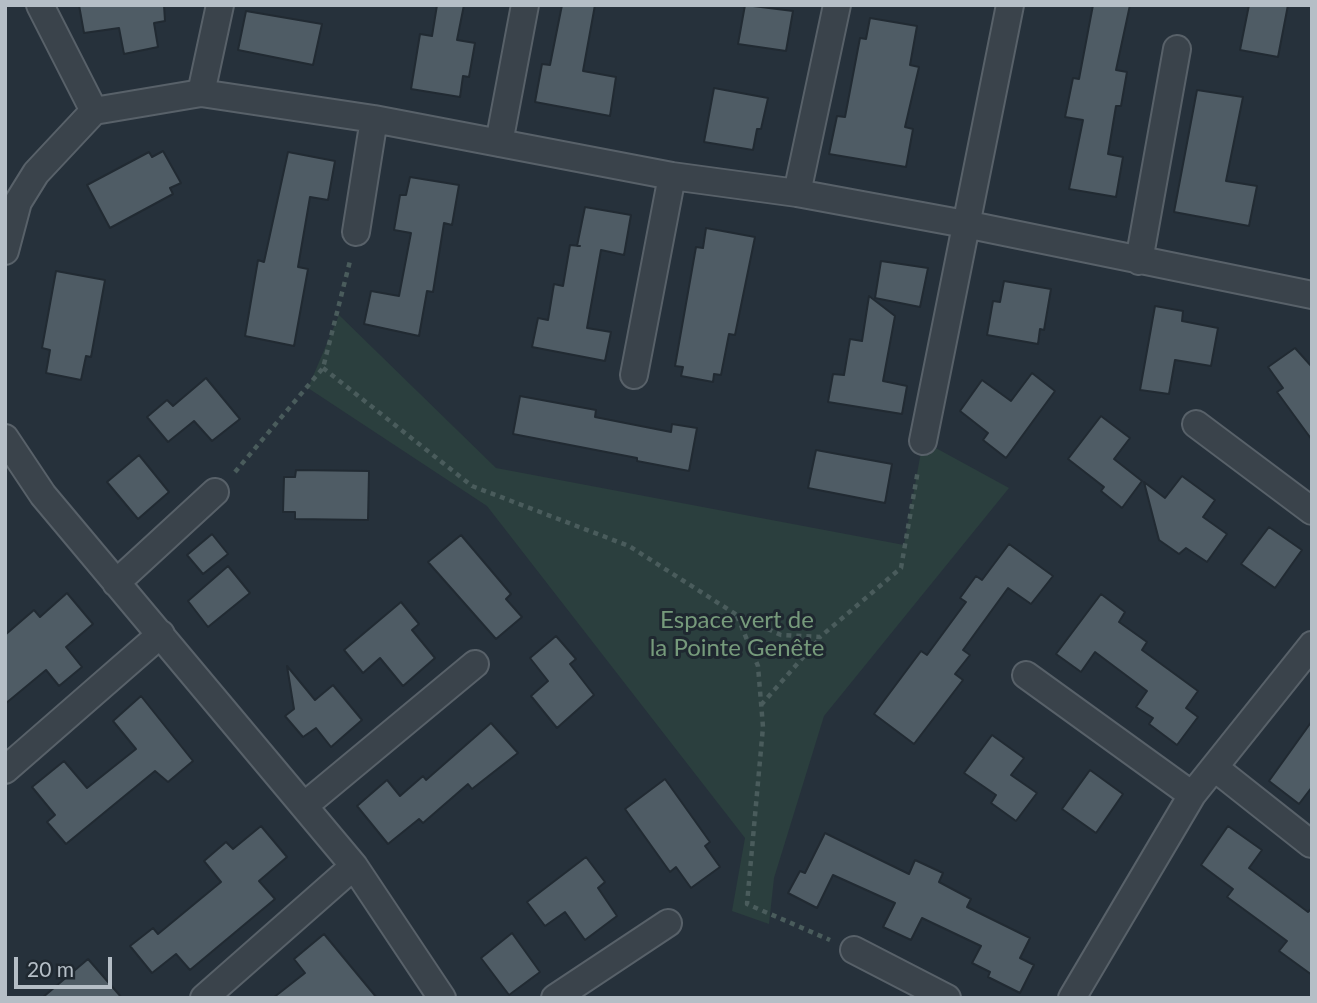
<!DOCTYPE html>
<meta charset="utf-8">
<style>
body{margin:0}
#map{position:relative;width:1317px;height:1003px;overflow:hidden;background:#26313b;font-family:Lato,sans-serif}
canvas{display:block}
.frame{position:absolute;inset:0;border:7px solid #b5bec6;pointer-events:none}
.scale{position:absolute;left:14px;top:957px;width:98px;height:32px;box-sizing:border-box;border:4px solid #b5bec6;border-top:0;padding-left:9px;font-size:21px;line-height:24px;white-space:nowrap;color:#b5bec6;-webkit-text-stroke:5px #1f2830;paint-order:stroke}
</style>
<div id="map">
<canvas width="1317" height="1003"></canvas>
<div class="frame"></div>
<div class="scale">20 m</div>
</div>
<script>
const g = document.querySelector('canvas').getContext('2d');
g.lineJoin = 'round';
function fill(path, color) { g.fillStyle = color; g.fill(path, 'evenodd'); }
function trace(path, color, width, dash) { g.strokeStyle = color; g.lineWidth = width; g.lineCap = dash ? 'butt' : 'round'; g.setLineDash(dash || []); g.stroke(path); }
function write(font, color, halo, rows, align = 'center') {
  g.font = font + ' Lato,sans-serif'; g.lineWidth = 6; g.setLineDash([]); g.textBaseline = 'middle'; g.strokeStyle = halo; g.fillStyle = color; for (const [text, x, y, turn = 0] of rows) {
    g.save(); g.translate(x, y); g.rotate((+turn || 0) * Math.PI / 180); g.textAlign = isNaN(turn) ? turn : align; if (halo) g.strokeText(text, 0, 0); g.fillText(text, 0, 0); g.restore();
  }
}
const green = new Path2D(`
 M339,315L496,468L904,545L923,441L1009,488L824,716L774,878L769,924L732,911L745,838L487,506L308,388Z`);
const building = new Path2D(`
 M79,5H164L165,21L154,23L158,47L124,54L119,28L84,33Z
 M437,5H464L457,40L475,43L469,77L463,76L460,97L411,89L420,34L432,36Z
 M562,5H595L583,71L616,77L610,116L535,102L542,64L550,65Z
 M745,5L793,11L786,51L738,44Z
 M1093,5H1130L1116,70L1127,72L1121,106H1116L1108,154L1123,157L1116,197L1069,189L1083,120L1065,117L1073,78L1079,79Z
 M1249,5H1288L1278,57L1240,50Z
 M246,11L322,24L313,65L238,50Z
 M870,18L917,26L910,65L919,67L905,127L913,129L906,167L829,154L837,116L845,117L860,38L866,39Z
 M714,88L768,98L761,129H757L753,150L704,142Z
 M1197,90L1243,97L1226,181L1257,186L1249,226L1174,212Z
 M163,151L181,183L170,188L173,194L110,228L87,185L149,152L152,157Z
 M288,152L335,161L328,200L310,197L298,267L308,269L294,346L245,336L258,260L264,262Z
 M410,177L459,185L452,225L444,223L433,292L427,291L419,336L364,324L371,291L399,296L411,233L394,230L400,195H406Z
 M585,207L631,215L624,255L601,250L587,328L611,332L605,361L532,347L538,318L548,320L554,284L563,286L570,245L580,246H577Z
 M706,228L755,237L735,335L729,334L721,375L714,374L713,382L681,376L683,367L675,366L696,247L703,248Z
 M881,261L928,268L920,307L875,298Z
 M56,271L105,280L91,357L86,356L81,380L46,373L50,350L42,348Z
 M1004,281L1051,289L1044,330L1040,329L1038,344L987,335L993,301L1000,302Z
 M869,296L895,316L883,381L907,386L902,414L828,402L833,374L844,375L850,339L862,341Z
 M1155,306L1183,311L1182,321L1218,328L1211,366L1175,360L1169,394L1140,390Z
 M1295,348L1312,367V440L1277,392L1283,388L1268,367Z
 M1032,373L1055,391L1006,458L983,440L988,433L960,411L982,380L1011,401Z
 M206,378L240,419L212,441L194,421L168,442L147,417L167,400L173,406Z
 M520,396L596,410L595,417L671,432L672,424L697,428L689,471L637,461V458L513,434Z
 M1101,416L1130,438L1114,459L1142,481L1122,508L1101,491L1104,487L1068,459Z
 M816,450L892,464L885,503L808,488Z
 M139,455L169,492L138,519L107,482Z
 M296,470L369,471L368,520L295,519V512H283L284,477H295Z
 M1182,476L1215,500L1203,517L1227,534L1207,562L1186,548L1179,554L1159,540L1144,482L1165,498Z
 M1269,527L1302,550L1275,588L1241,564Z
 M212,534L228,554L203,574L187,555Z
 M461,535L511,594L506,599L522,617L496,639L428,562Z
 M1009,544L1053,576L1031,604L1008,588L963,650L970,655L955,674L963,680L914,744L874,714L921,651L927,655L966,602L960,598L976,576L982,580Z
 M228,566L250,593L208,627L188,601Z
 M67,593L93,624L66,647L82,667L59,686L46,670L5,704V635L34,610L40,617Z
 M1101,594L1125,612L1119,622L1147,642L1142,650L1198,691L1186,708L1198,717L1177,745L1149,724L1153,718L1136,707L1147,691L1095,652L1081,672L1056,654Z
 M401,602L419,624L412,630L435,658L403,686L380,658L363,673L344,650Z
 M556,636L576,659L570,664L594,695L557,728L531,696L548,681L530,658Z
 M287,666L315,700L333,685L362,720L331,747L316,728L303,737L285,716L294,709Z
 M141,696L193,761L168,782L155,771L66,844L47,822L55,815L32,787L64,761L87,788L136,749L113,721Z
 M1312,721V787L1299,804L1269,781Z
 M491,723L518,753L472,789L468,784L423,823L419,819L388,844L357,806L387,780L400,796L423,776L426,780Z
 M992,735L1024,758L1011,775L1037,793L1016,821L991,803L996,795L964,773Z
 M1090,770L1123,794L1096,833L1062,809Z
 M665,779L710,842L705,846L720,867L691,888L676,867L670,872L625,809Z
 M261,826L287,857L259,881L275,899L190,970L176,954L152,973L130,946L153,928L158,934L221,882L204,861L226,842L233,849Z
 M1228,826L1262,850L1249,868L1308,912L1312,908V975L1279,951L1287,941L1227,897L1233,889L1201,865Z
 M825,833L909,874L915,860L943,873L939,882L971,899L967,907L1030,938L1020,958L1034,965L1020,993L988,977L990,972L972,963L981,946L922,918L911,940L883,927L895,903L833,875L817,908L788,893L800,871L805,873Z
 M586,857L605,882L598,888L617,916L585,940L565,912L545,926L527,902Z
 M512,933L540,972L509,995L481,958Z
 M324,934L377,998H273L305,973L294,959Z
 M88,959L122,998H42Z`);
const path = new Path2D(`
 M323,368L472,486L629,546L737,615L781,635L820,637L901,568L918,470
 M235,472L323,368L350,261
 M737,616L758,666L763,727L747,904L830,940
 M761,705L820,638`);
const minor = new Path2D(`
 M40,5L94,111
 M201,93L220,5
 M499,143L525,5
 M797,193L837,5
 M356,232L374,119
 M5,251L18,202L36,173L94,111L201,93L374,119L672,176L797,193L965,224L1312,295
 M1139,261L1177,49
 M634,375L672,176
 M1196,424L1312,511
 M5,438L43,495L354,866L442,998
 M923,441L1010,5
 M116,583L215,492
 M1026,675L1192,795
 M1215,768L1311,844
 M5,770L161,634
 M304,806L475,664
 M854,950L947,998
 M204,998L354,866
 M555,998L668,923
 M1072,998L1192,795L1312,645`);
const parkNames = [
 ["Espace vert de",737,620],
 ["la Pointe Genête",737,648]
];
fill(green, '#2b3f3e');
fill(building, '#4f5c65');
trace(building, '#212a32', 2);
trace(minor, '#586169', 30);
trace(path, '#4a5c5c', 4.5, [5, 5]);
trace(minor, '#3a434b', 26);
write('24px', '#769a7b', '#1f2830', parkNames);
</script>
